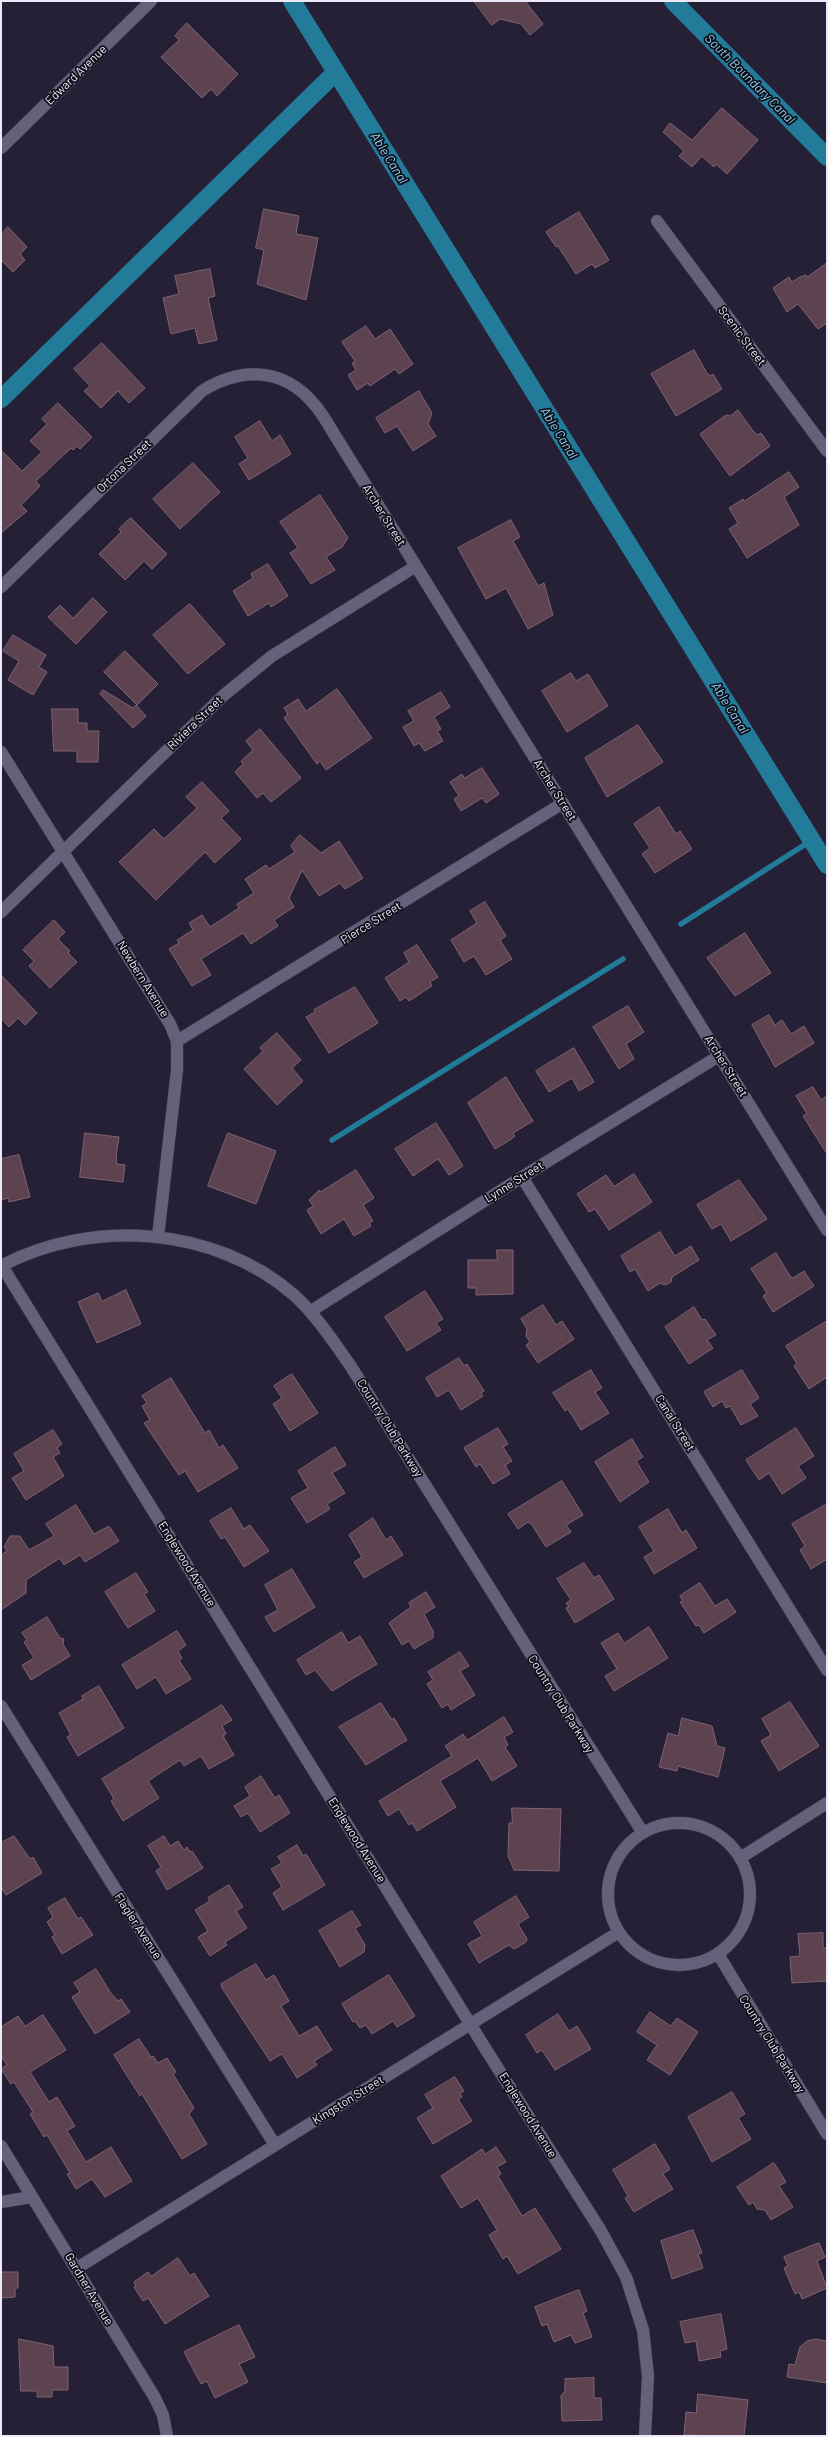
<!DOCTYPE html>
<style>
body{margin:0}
#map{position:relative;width:828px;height:2437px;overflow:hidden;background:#262037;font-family:Barlow,sans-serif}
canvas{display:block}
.frame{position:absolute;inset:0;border:2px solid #ece9f8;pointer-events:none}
</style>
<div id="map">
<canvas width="828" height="2437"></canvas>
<div class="frame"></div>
</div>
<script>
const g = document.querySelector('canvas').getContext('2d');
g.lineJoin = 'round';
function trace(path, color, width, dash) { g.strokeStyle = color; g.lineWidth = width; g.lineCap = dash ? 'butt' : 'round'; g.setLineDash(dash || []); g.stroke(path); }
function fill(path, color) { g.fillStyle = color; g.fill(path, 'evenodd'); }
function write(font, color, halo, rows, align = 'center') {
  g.font = font + ' Barlow,sans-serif'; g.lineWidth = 3.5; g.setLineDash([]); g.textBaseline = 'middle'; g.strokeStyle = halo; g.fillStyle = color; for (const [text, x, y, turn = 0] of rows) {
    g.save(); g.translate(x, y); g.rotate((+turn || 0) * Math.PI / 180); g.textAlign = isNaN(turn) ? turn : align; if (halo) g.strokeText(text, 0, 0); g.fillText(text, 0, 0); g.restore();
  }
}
const stream = new Path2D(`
 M681,924L812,840
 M332,1140L623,959`);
const canal = new Path2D(`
 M292,1L827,865
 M673,1L827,157
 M1,399L336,72`);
const building = new Path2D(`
 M474,1H525L543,24L530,35L521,24L500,19L492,25Z
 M187,23L238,74L217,96L211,89L202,98L161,57L179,40L175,36Z
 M722,108L758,140L727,174L716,164L714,167L702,156L692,167L679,156L684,151L663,132L670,123L692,140Z
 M264,209L299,216L296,234L318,238L306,300L257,284L264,250L256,248Z
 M579,212L609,260L595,268L592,264L576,274L558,246L556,247L546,232Z
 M8,227L27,247L20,254L25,260L13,272L1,260V235Z
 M827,263V323L818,329L798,304L787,312L773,288L789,277L792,282L800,277L806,275L807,277Z
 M210,269L215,296L208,298L217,340L199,344L195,328L171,334L163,298L179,294L175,276Z
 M366,326L375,339L390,329L413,364L399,374L395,369L370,386L368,383L357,390L348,375L356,370L352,363L355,361L342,342Z
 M102,343L145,388L129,403L118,391L101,408L84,391L90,386L74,369Z
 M694,350L707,373L710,376L713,374L722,389L676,416L651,374Z
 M419,391L432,413L428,424L436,436L413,451L397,426L385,433L376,418Z
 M58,403L92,437L80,449L77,446L73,450L71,448L36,481L40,486L21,505L27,511L1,533V450L22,471L42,452L30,441L47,424L42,419Z
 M738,410L753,431L758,435L761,433L770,446L730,476L700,434L726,415L730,416Z
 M260,421L272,441L280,435L291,454L249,480L239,464L248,458L235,437Z
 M193,463L220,492L180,529L153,499Z
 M789,472L799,487L784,497L799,525L747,558L729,529L738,523L729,508L743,499L744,501Z
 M320,495L348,538L342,547L326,557L335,570L311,584L290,553L298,548L280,522Z
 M131,518L167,554L152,569L144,561L125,580L99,554L121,532L119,529Z
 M511,520L520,537L513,541L538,586L544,583L553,615L528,629L506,588L486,599L458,548Z
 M268,564L288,596L271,607L269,603L248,616L233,591L253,578L251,574Z
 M93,598L107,612L76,644L48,617L60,605L73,618Z
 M190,604L225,644L188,674L153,635Z
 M13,635L46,655L39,667L47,672L33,695L8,680L19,661L3,651Z
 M125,651L158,684L137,705L104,672Z
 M571,673L576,681L588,674L608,706L567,732L542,691Z
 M337,689L372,738L326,770L320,761L317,764L284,718L288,714L284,708L298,699L306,711Z
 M103,690L133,708L136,705L146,716L133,728L100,694Z
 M441,692L450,707L434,717L441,729L437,731L443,741L425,751L419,743L414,746L403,727L414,721L408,711Z
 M52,709H78V723H87V731H99L98,762H77V751H54Z
 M638,725L663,762L607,797L585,758Z
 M260,729L301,778L271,802L263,793L257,798L235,772L243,764L241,761L253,750L246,741Z
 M482,768L499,794L486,803L482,798L461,811L454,799L459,796L450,782L462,774L464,778Z
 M202,782L229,811L221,818L241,839L215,863L205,852L156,900L119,862L154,829L164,839L197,808L186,797Z
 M659,807L676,834L680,831L692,849L655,873L642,854L650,848L634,824Z
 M300,835L321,853L339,841L363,878L345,889L340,883L319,896L302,870L289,898L294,907L274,920L278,926L251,944L243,933L201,959L211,975L192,986L169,949L179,943L177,940L193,930L189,923L202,915L210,927L239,908L237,904L254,893L245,879L266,865L269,869L295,852L291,846Z
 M485,902L506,936L500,940L512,959L486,975L474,956L464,962L451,940L477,923L470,911Z
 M54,920L65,932L58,939L70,951L68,953L77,962L50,988L29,966L34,961L23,950Z
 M745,933L771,973L735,996L707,958Z
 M417,945L438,977L430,982L432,986L409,1001L406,997L400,1001L385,978L409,962L404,953Z
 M1,975L37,1013L25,1025L18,1018L9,1027L1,1018Z
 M355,987L378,1023L329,1053L306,1017L315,1012L314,1010Z
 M628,1006L644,1032L626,1044L634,1059L619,1069L593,1027Z
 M769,1015L775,1025L782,1020L791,1034L804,1026L814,1043L775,1067L752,1025Z
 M277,1033L301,1060L292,1068L303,1081L277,1105L244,1069L263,1051L260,1048Z
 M574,1048L594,1082L579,1091L572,1078L549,1092L536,1071Z
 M506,1077L533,1121L513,1133L515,1136L510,1140L495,1149L468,1103Z
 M813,1087L821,1100L827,1096V1154L803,1116L807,1114L796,1096Z
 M436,1123L463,1166L449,1175L438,1159L413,1176L395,1149Z
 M85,1133L119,1137L116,1157L117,1164L125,1165L123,1182L80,1177Z
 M228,1133L276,1151L256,1204L208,1186Z
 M19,1155L30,1197L9,1202L8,1198L1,1200V1159Z
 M356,1170L374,1198L363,1205L373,1221L369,1223L371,1226L354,1236L344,1219L321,1234L307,1210L313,1206L309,1200L319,1190L320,1192Z
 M634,1174L652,1202L609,1230L595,1209L589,1212L577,1194L606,1175L614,1186Z
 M739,1180L767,1219L731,1241L721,1224L712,1229L697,1205Z
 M660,1232L675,1256L691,1246L699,1260L672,1277L671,1282L665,1285L660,1283L648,1291L635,1269L630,1272L621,1256Z
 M497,1250H513V1294L476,1295V1288H468V1260H497Z
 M776,1253L790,1276L793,1278L804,1271L814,1286L773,1312L763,1296L767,1293L751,1269Z
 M126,1290L141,1324L97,1343L78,1302L98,1293L102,1301Z
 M425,1291L443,1319L436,1323L441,1330L407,1351L385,1317Z
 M543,1305L556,1325L562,1321L574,1339L538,1363L526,1345L530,1342L526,1336L527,1329L521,1319Z
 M694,1307L702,1320L705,1319L716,1335L707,1340L713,1348L689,1364L665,1327Z
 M827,1321V1377L809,1389L794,1366L797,1364L786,1346Z
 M459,1358L464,1366L467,1364L484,1391L481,1393L483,1396L461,1410L449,1390L437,1397L426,1378Z
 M591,1370L602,1388L595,1392L609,1413L581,1430L568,1409L565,1411L553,1393Z
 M742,1370L759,1398L750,1404L758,1416L741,1425L730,1406L726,1408L722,1401L713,1407L704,1392Z
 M292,1374L318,1413L290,1431L273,1404L282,1398L274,1386Z
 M171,1378L205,1433L209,1430L219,1448L223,1445L238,1468L198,1492L185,1471L179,1475L144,1423L150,1420L142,1406L147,1403L142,1396Z
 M498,1428L508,1444L503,1447L512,1461L505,1465L510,1474L493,1484L480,1464L476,1467L464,1448Z
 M796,1428L814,1456L798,1466L806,1478L782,1494L769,1473L759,1480L746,1460Z
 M53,1430L62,1444L57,1448L60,1453L53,1457L64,1476L26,1500L12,1478L24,1471L14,1454Z
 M632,1439L643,1457L636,1461L649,1482L620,1502L595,1462Z
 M335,1447L346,1465L332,1473L345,1493L327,1504L330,1509L307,1523L291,1498L308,1488L298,1471Z
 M562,1481L583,1515L566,1525L571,1532L546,1547L532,1525L528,1522L518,1529L508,1514Z
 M827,1504V1559L811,1569L800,1550L805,1546L792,1524Z
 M76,1505L94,1534L109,1526L119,1541L85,1562L80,1555L64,1565L60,1558L26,1580V1593L1,1610V1555L7,1551L4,1547L10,1536H20L29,1550L54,1536L46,1524Z
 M231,1508L244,1529L250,1525L269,1551L244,1567L225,1537L221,1539L210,1521Z
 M668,1509L682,1533L686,1530L697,1548L654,1574L644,1557L654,1551L639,1527Z
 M373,1518L386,1540L391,1536L403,1555L364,1578L354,1562L362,1557L349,1535Z
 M584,1563L594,1578L599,1575L614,1599L575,1623L566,1608L569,1607L566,1603L571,1600L557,1579Z
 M292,1569L315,1607L274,1632L265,1617L278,1610L265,1585Z
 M136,1573L148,1592L144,1594L155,1611L128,1628L105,1592Z
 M700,1583L715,1606L727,1599L736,1612L704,1633L699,1625L696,1626L680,1602L683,1601L680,1596Z
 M426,1592L435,1607L424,1614L434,1633L432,1634L434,1637L414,1649L409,1641L402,1645L389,1623L411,1607L409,1603Z
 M47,1617L60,1638L64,1639L63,1644L70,1656L31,1680L22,1665L34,1658L24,1642L27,1640L22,1633Z
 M649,1627L668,1658L614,1691L605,1676L617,1669L601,1643L618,1633L624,1643Z
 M177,1631L186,1645L178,1651L182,1658L179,1660L191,1679L166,1694L156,1677L137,1689L122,1665Z
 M342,1632L348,1643L360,1636L377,1664L332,1691L315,1670L306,1675L297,1660Z
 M460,1652L469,1666L460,1671L475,1695L451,1710L448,1704L442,1708L427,1684L433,1680L428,1672Z
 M99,1686L124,1728L78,1756L67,1737L71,1735L59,1713L83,1699L82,1696Z
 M790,1702L819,1746L779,1771L761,1741L771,1735L762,1719Z
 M381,1703L392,1720L394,1718L407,1740L366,1765L339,1727Z
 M222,1705L232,1720L222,1726L226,1734L223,1736L234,1755L209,1769L201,1756L184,1766L180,1760L148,1781L159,1798L123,1821L111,1801L114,1799L102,1779Z
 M504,1717L513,1732L504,1737L508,1745L505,1747L517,1766L492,1781L478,1758L440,1781L456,1807L417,1831L412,1823L409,1825L399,1809L388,1816L379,1801L452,1756L445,1746L463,1734L467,1740Z
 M682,1718L712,1726L717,1746L725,1748L718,1777L678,1766L677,1771L659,1767L668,1733L678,1736Z
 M261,1776L275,1798L279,1795L290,1813L260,1832L248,1813L241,1817L234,1806L250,1796L245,1787Z
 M512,1808L561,1809L559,1871L514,1870L508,1856L509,1823H512Z
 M14,1836L30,1859L33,1857L42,1873L6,1895L1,1887V1843Z
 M164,1836L170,1846L178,1841L184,1850L187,1847L190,1852L192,1851L203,1868L167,1890L156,1871L161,1867L148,1846Z
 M297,1845L303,1856L306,1854L325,1885L283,1910L273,1893L282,1887L271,1869L282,1863L278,1857Z
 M229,1885L243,1907L236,1911L247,1928L225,1942L227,1945L210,1956L198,1937L208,1931L195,1910L210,1901L208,1898Z
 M516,1896L529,1917L518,1924L527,1939L526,1942L514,1949L509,1945L479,1963L468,1944L482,1936L474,1922Z
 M65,1898L78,1919L81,1917L93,1935L62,1954L52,1937L55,1935L47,1922L53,1917L48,1908Z
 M352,1911L361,1925L355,1928L365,1945L364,1952L340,1967L319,1931Z
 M823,1933V1948H827L826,1981L792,1983L790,1957L800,1956L798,1934Z
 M256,1964L266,1980L274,1975L289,2001L281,2006L299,2036L317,2026L332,2050L314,2061L317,2065L297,2078L282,2054L270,2061L222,1988L221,1984Z
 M96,1969L110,1992L118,2001L121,1999L130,2012L95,2034L72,1997L80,1992L74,1983Z
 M389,1975L415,2016L397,2027L393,2021L372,2034L366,2025L360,2028L355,2021L353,2022L342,2004Z
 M650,2012L671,2026L677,2018L698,2032L670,2075L647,2060L657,2045L637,2032Z
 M558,2014L569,2031L577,2026L591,2049L555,2070L542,2050L537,2053L526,2035Z
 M43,2015L66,2050L30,2072L49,2102L57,2097L75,2126L67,2131L86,2162L111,2147L132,2181L105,2197L92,2179L76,2189L67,2174L70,2173L47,2135L44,2137L30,2114L33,2112L14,2082L11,2084L1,2069L7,2065L1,2056V2027L18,2016L25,2026Z
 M139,2039L151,2057L153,2056L158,2063L167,2058L176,2072L173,2074L194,2108L189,2114L207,2144L182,2159L142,2094L140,2096L114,2055Z
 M455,2077L464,2091L460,2093L462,2097L458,2099L472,2121L433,2144L417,2118L433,2108L425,2095Z
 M732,2092L745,2114L738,2118L751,2139L712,2162L688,2117Z
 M655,2144L670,2169L663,2174L673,2189L634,2212L625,2198L628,2196L613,2170Z
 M496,2147L506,2162L497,2167L501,2174L498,2176L522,2216L535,2208L561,2249L518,2274L507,2256L503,2259L489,2235L497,2230L478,2198L461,2208L441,2176L482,2149L485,2154Z
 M774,2163L786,2182L779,2186L793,2207L771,2220L765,2210L757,2209L753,2202L749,2205L737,2187Z
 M693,2230L702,2253L698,2254L703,2268L672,2279L661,2241Z
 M819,2243L825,2257L817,2261L827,2288L802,2299L799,2292L795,2294L784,2268L788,2266L784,2257Z
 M178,2258L190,2276L194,2273L209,2296L165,2324L148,2298L143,2301L134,2287L136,2286L134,2282L148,2272L151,2276Z
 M1,2272H18V2288H15V2297L1,2298Z
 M579,2290L587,2311L583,2313L592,2337L575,2343L571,2335L554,2342L547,2324L542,2326L535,2307Z
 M721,2314L727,2349L720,2351L721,2357L699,2361L696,2341L685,2343L680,2322Z
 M239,2325L255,2357L239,2364L248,2382L215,2398L207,2381L201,2384L184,2352Z
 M19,2339L53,2346L54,2367H68V2390H52V2397H37V2391H21Z
 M816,2339L827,2341V2383L787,2377L789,2364L795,2365L800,2347L807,2341Z
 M594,2378V2398H601L602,2420L562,2421L561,2396L565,2391V2379Z
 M698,2394L748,2400L744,2436L684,2435L686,2412L696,2413Z`);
const street = new Path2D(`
 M1,148L151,1
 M657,221L827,451
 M1,587L202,391C241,367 283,367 314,404C323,414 329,426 336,437L827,1230
 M1,752L170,1024L177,1041V1070L158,1237
 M1,912L224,695L272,656L416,566
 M177,1041L563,803
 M522,1177L827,1670
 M1,1266C91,1218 215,1226 294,1295C316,1315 333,1341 350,1365L643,1833
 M2,1266L485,2048L601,2231L626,2277L643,2330L648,2376L645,2436
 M311,1311L522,1177L719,1056
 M1,1706L275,2145
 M608 1894a71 71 0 1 1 142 0a71 71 0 1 1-142 0Z
 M740,1858L827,1803
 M718,1954L827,2134
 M1,2146L155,2398L163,2415L167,2436
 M1,2202L32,2197
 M77,2268L619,1932`);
const streetNames = [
 ["Edward Avenue",76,75,-44],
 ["Scenic Street",742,336,53],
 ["Ortona Street",124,466,-44],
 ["Archer Street",384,515,58],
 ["Riviera Street",195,723,-44],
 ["Archer Street",555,790,58],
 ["Pierce Street",371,923,-32],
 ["Newbern Avenue",143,979,58],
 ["Archer Street",726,1066,58],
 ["Lynne Street",514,1182,-32],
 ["Canal Street",675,1423,58],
 ["Country Club Parkway",390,1428,58],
 ["Englewood Avenue",187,1564,58],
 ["Country Club Parkway",561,1704,58],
 ["Englewood Avenue",357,1840,58],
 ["Flagler Avenue",138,1926,57],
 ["Country Club Parkway",772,2044,58],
 ["Kingston Street",348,2100,-32],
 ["Englewood Avenue",528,2115,58],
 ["Gardner Avenue",89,2289,59]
];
const waterNames = [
 ["South Boundary Canal",750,79,45],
 ["Able Canal",389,158,58],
 ["Able Canal",559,433,58],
 ["Able Canal",730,708,58]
];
trace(stream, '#237b9a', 5.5);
trace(canal, '#237b9a', 18);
fill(building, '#5d424f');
trace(building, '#806371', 1);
trace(street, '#403a4e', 13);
trace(street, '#66607b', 12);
write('12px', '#ece9f8', '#0f0c16', streetNames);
write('italic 13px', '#86d2f2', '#0f0c16', waterNames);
</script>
